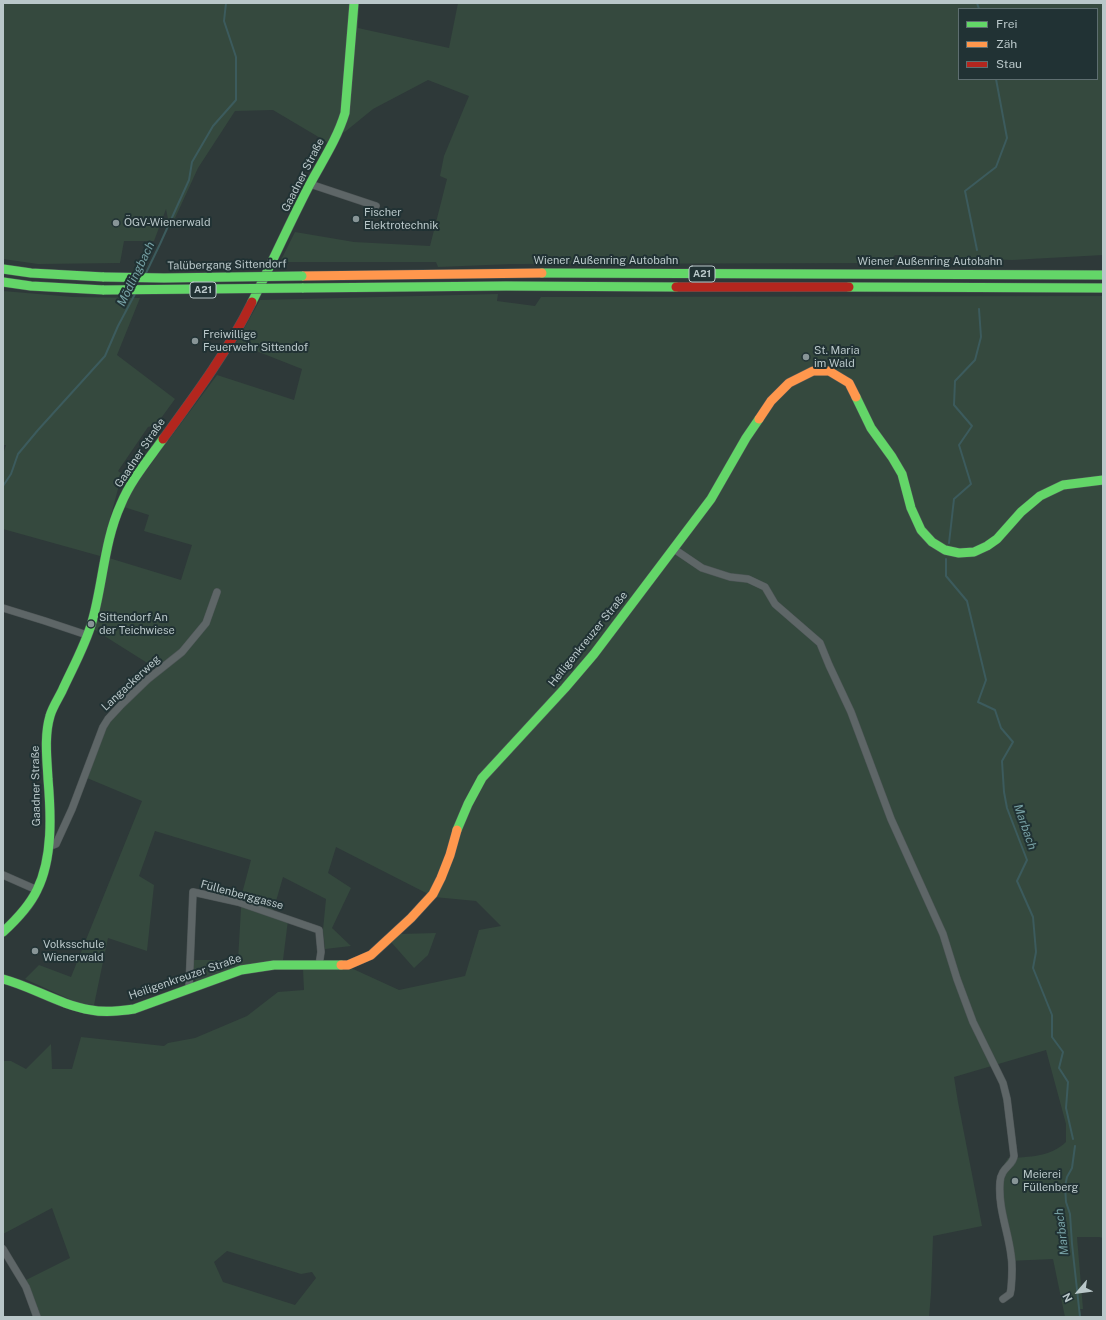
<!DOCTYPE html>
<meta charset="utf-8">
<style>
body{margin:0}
#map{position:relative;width:1106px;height:1320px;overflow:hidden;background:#2e3939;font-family:"Public Sans",sans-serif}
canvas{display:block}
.frame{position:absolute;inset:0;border:4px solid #b9c7c9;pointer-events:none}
.legend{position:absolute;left:958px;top:8px;width:140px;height:72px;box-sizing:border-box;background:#213234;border:1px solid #5e6e70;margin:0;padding:5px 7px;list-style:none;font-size:12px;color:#b9c7c9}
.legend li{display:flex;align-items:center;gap:8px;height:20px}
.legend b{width:20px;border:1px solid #5e6e70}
.north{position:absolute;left:1058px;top:1272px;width:40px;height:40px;-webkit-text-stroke:3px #213234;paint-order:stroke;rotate:242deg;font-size:11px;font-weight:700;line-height:16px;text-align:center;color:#b9c7c9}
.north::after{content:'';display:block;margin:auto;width:14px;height:18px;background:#b9c7c9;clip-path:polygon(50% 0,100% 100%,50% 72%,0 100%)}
</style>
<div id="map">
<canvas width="1106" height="1320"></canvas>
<div class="frame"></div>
<ul class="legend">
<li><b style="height:5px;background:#63d668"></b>Frei</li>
<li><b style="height:5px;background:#ff974d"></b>Zäh</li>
<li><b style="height:5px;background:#b3261e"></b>Stau</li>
</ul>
<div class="north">N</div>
</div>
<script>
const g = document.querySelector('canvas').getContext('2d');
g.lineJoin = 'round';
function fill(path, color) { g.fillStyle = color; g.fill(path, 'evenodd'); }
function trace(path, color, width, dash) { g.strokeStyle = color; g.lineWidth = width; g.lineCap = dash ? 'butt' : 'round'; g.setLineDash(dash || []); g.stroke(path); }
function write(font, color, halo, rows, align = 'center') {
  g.font = font + ' "Public Sans",sans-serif'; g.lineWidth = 4; g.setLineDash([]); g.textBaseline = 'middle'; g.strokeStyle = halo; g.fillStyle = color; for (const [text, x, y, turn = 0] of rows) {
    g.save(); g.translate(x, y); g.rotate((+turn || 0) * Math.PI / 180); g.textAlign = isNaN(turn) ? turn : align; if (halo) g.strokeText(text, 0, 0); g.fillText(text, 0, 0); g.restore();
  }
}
const green = new Path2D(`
 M3,3H359L358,28L449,48L458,3H1103V255L1012,260L895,255L887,263L512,264L438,267L436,262H280L295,232L354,242L430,246L447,179L440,176L444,156L469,96L428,80L373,109L346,131L327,142L273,110L235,111L198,168L170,229L166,209L154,241H124L120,263L38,264L3,259ZM959,9H1097V79H959Z
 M3,291L73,297L140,298L117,355L175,399L156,425L148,427L118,471L122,474L100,556L3,529V454L6,445H3Z
 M498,294L497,301L535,306L541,297L1103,296V1238L1099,1237H1077L1083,1309H1080L1081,1317H1065L1053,1259L1008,1261V1247L999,1173L1008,1158C1029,1157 1050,1157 1066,1142V1124L1046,1050L954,1077L958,1102L982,1226L933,1236L931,1293L929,1317H41L26,1280L70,1258L52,1208L3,1234V1061H11L26,1069L51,1044L52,1069H72L81,1037L164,1046L168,1043L195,1038L247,1016L278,992L304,990L303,969L351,968L399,990L465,976L479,930L501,926L476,901L434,897L336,847L328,873L351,888L332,928L351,946L325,949L323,930L326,899L283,877L272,915L288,920L283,960L197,982L193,977L194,960H238L241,909L240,901L251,860L155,831L139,876L154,885L147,951L108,938L94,1005L78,1003L25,979L39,965L71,977L142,801L87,778L109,721L160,671L95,630L109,558L181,580L192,545L144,531L149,515L124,507L136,484L217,375L294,400L302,369L236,343L260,300ZM227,1251L301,1274L312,1272L316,1278L295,1305L223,1282L214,1262Z
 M436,933L428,955L414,968L391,942L400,934Z`);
const stream = new Path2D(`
 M977,3L979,9
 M977,250L965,191L996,167L1007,138L996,79
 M146,273L160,244L189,180L192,162L213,126L236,100V57L224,21L226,3
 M3,486L11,474L18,454L38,430L105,356L118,326L135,294
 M949,543L954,499L971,484L959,445L972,426L954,405L955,381L975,360L981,337L979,309
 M946,559V576L967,601L986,680L978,702L995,710L1001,728L1013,742L1002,761L1004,792L1007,808L1027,860L1017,881L1033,917L1036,952L1033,968L1052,1015V1037L1063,1052L1059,1068L1068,1082L1066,1108L1073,1139
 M1075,1146L1072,1168L1067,1177L1065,1186L1066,1202L1070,1214L1072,1244L1080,1317`);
const street = new Path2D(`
 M310,184L376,206
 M674,549L702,568L730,577L748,579L765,587L775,604L820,643L829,665L851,712L891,819L943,934L957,979L973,1022L1003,1083L1007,1099L1014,1156C1013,1166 1001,1167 1000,1182C998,1209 1008,1230 1011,1255C1013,1266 1012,1278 1011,1289L1010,1294L1003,1299
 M3,608L45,621L87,635
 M48,847L56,844L72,809L103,727L108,719L121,705L148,679L182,652L206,623L217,592
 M3,875L37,890
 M189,988L193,892L238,902L319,930L321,952L319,965
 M3,1249L26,1287L37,1317`);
const fast = new Path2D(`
 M3,269L31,273L104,277
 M542,273L1103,275
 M3,282L31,286L104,290
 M849,287L1103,288
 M302,288L506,286L676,287
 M252,302C272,263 290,222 310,184C323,160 337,139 345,113L354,3
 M856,397L871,428L892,457L902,474L911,508L921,530L932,542L945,550L959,553L974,552L987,546L997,539L1021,512L1040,496L1063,485L1103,480
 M457,830L468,804L482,778L565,688L594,654L711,499L746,438L759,419
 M3,932C16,920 29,907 37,890C53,858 51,814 48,779C47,759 44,736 50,716C52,708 58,699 62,691C72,669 85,646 92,622C103,584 104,541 121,504C131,480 148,460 163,439
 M3,979C33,987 60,1005 91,1010C105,1013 120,1011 134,1009L241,970L274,965H341`);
const slow = new Path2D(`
 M302,276L542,273
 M759,419L771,401L789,383L813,371H829L849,383L856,397
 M341,965H348L371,955L411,918L433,894L441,878L450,855L457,830`);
const jam = new Path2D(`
 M676,287H849
 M163,439C196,394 228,351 252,302`);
const fastBridge = new Path2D(`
 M104,277L164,278L302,276
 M104,290L302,288`);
const markers = [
 [356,219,4,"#889597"],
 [116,223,4,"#889597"],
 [195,341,4,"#889597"],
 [806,357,4,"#889597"],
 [91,624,4,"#889597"],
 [35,951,4,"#889597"],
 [1015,1181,4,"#889597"]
];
const shields = [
 [702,274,26],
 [203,290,26]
];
const shieldNames = [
 ["A21",702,274],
 ["A21",203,290]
];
const streetNames = [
 ["Gaadner Straße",303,175,-63],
 ["Wiener Außenring Autobahn",606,261],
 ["Wiener Außenring Autobahn",930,262],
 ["Talübergang Sittendorf",227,265,-1],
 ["Gaadner Straße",140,453,-56],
 ["Heiligenkreuzer Straße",588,639,-51],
 ["Langackerweg",131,683,-43],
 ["Gaadner Straße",36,786,-91],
 ["Füllenberggasse",242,895,15],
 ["Heiligenkreuzer Straße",185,977,-19]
];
const poiNames = [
 ["Fischer",364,213],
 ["Elektrotechnik",364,226],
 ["ÖGV-Wienerwald",124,223],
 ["Freiwillige",203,335],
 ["Feuerwehr Sittendof",203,348],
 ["St. Maria",814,351],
 ["im Wald",814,364],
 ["Sittendorf An",99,618],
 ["der Teichwiese",99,631],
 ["Volksschule",43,945],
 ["Wienerwald",43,958],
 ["Meierei",1023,1175],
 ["Füllenberg",1023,1188]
];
const waterNames = [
 ["Mödlingbach",136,274,-64],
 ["Marbach",1025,827,71],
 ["Marbach",1062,1232,-97]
];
fill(green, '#35493e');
trace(stream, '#3c5b5d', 2);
trace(street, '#4e5657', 8);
trace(fast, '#4e5657', 10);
trace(slow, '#4e5657', 10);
trace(jam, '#4e5657', 10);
trace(street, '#5e6667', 7);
trace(fast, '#63d668', 9);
trace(slow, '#ff974d', 9);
trace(jam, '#b3261e', 9);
trace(fastBridge, '#4d5758', 10, []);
trace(fastBridge, '#63d668', 9);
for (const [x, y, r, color] of markers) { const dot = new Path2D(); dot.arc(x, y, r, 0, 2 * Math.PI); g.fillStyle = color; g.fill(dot); trace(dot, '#213234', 1.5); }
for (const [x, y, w] of shields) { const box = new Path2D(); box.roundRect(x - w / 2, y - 8, w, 16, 3); g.fillStyle = '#213234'; g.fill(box); trace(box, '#b9c7c9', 1); }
write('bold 10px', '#b9c7c9', null, shieldNames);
write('11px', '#b9c7c9', '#213234', streetNames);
write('11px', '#b9c7c9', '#213234', poiNames, 'left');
write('italic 12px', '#76a0a4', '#213234', waterNames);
</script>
